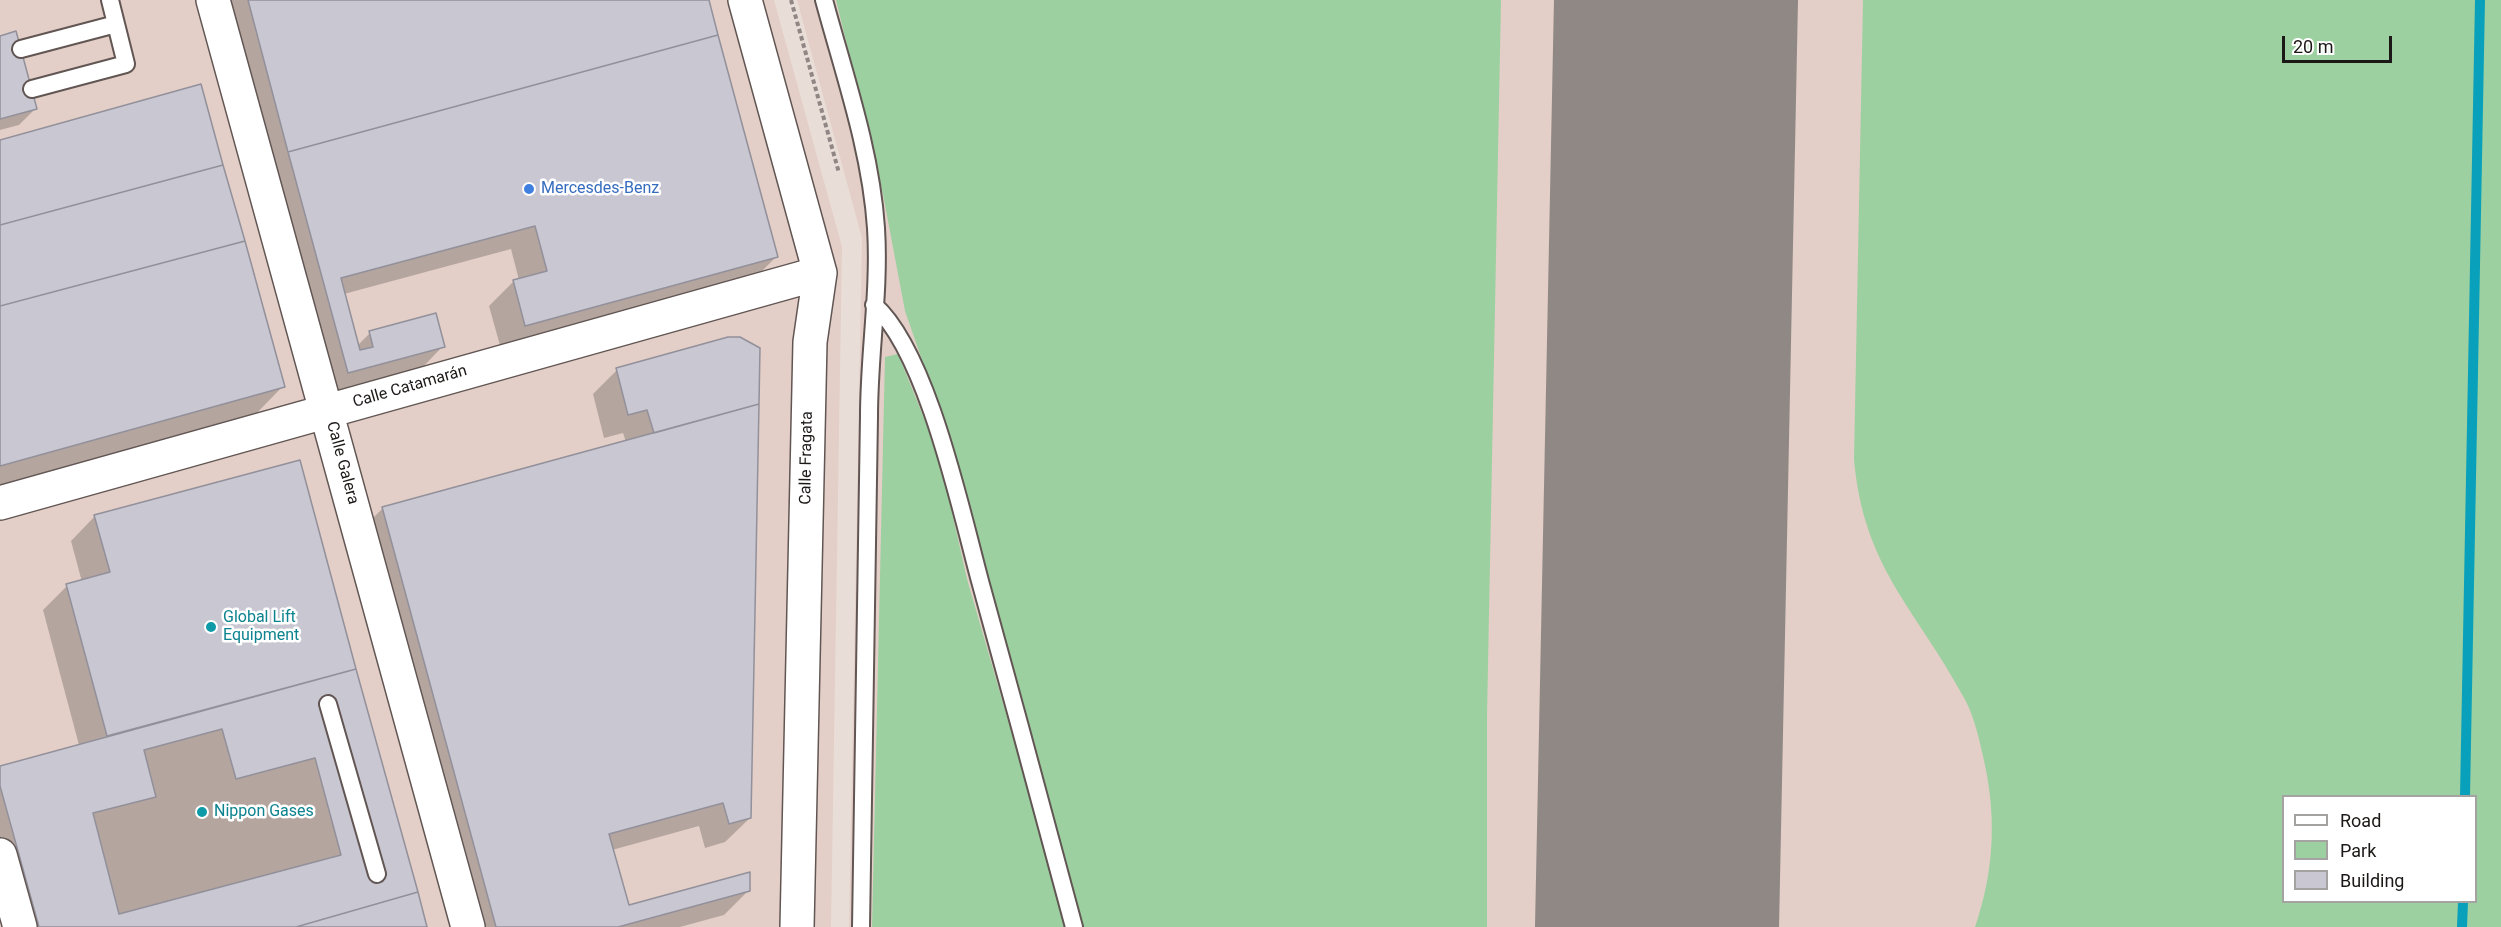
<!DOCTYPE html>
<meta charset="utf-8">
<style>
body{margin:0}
#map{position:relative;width:2501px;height:927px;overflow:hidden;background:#e9ddd8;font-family:Roboto,sans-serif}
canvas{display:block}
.legend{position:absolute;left:2282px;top:795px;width:195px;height:108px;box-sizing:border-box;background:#fff;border:2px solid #a4a3a2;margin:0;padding:8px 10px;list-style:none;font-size:18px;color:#1c1817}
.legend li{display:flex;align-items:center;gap:12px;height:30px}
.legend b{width:30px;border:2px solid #a4a3a2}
.scale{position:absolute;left:2282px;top:36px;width:110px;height:27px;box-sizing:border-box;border:3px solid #1c1817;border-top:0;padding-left:8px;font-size:18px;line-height:21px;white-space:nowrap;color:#1c1817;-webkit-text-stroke:4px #fff;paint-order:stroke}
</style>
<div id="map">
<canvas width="2501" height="927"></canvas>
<ul class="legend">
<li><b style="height:8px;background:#fff"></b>Road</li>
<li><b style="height:16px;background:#9dd0a0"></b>Park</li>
<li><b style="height:16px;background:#c9c7d1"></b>Building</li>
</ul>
<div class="scale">20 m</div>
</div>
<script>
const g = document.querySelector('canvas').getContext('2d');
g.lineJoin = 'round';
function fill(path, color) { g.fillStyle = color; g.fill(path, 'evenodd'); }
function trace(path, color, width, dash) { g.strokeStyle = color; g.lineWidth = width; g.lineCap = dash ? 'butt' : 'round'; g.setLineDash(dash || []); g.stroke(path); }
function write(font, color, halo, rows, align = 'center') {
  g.font = font + ' Roboto,sans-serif'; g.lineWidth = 5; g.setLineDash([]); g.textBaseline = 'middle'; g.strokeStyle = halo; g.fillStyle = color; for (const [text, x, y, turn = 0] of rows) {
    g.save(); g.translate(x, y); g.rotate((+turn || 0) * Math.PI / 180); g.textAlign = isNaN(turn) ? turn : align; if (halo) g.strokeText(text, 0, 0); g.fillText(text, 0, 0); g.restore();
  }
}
const built = new Path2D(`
 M0,0H774L842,247L831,927H0Z
 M797,0H2501V927H849L862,238ZM2284,796H2476V902H2284Z`);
const green = new Path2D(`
 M836,0H1501L1487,716V927H1081L956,458L905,311L882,189Z
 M1863,0H2501V927H1975C1995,869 1997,812 1982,752C1978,734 1973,713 1963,696C1916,609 1863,567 1854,459ZM2284,796H2476V902H2284Z
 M898,354L939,455L967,579L1034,810L1065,927H872L885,357Z`);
const shadow = new Path2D(`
 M217,0H707L776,257L752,281L501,349L489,306L514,281L519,280L511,249L344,294L358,345L370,333L443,346L419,371L324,397Z
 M0,37L36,108L19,125L0,130Z
 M0,141L283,386L253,417L0,487Z
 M729,339L750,818L725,842L705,848L699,826L612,850L628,907L749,890L724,915L680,927H466L358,533L383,508L626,442L623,433L604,438L593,394L617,370Z
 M299,462L426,927H8L0,897V767L79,745L43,610L67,586L82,582L71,541L95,516Z`);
const stream = new Path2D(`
 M2465,796L2480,0
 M2462,927L2463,902`);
const runway = new Path2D(`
 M1657,927L1676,0`);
const building = new Path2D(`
 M248,0H709L718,35L288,152Z
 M16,31L37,109L0,119V36Z
 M718,35L778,257L525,326L513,280L547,271L535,226L341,278L360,350L373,347L369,331L436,313L445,347L348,373L288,152Z
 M201,84L223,165L0,225V140Z
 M223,165L245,241L0,306V225Z
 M245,241L285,387L0,466V306Z
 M728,337H740L760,348L759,404L654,433L647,410L628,415L616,368Z
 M759,404L751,818L729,824L723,803L609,834L629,905L750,872V891L618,927H496L382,507Z
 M300,460L356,669L107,736L66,584L110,572L94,515Z
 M356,669L418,892L296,927H39L0,786V766Z
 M222,729L236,779L315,758L341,855L119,914L93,813L156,797L144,750Z
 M418,892L427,927H296Z`);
const path = new Path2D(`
 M791,0L839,173`);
const lane = new Path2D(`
 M824,0C844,74 871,151 876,228C880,291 869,353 869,416C866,586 864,757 861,927
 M21,49L116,24L110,0
 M32,89L126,64L116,24
 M874,305C927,351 961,511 980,581C1012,696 1043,812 1074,927
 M328,704L377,874`);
const street = new Path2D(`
 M213,0L468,927
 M745,0L820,273L810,342L797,927
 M0,503L820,273
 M0,855L20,927`);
const markers = [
 [529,189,6,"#3f7fe0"],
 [211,627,6,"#0f9aa8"],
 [202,812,6,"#0f9aa8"]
];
const shopNames = [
 ["Mercesdes-Benz",541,189]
];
const streetNames = [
 ["Calle Catamarán",410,387,-16],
 ["Calle Fragata",807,458,-89],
 ["Calle Galera",342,463,75]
];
const cultureNames = [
 ["Global Lift",223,618],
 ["Equipment",223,636],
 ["Nippon Gases",214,812]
];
fill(built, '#e3cfc7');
fill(green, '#9dd0a0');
fill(shadow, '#0003');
trace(stream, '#08a0bb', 10);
trace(runway, '#908885', 244);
fill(building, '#c9c7d1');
trace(building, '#92909a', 1.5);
trace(lane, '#615653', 20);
trace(street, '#615653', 36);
trace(path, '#908784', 4, [4.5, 3]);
trace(lane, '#fff', 16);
trace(street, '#fff', 33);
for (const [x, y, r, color] of markers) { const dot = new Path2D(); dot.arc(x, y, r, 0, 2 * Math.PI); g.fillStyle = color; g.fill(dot); trace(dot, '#fff', 2); }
write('16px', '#366cbe', '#fff', shopNames, 'left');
write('16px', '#1c1817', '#fff', streetNames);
write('16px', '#0d838f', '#fff', cultureNames, 'left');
</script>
